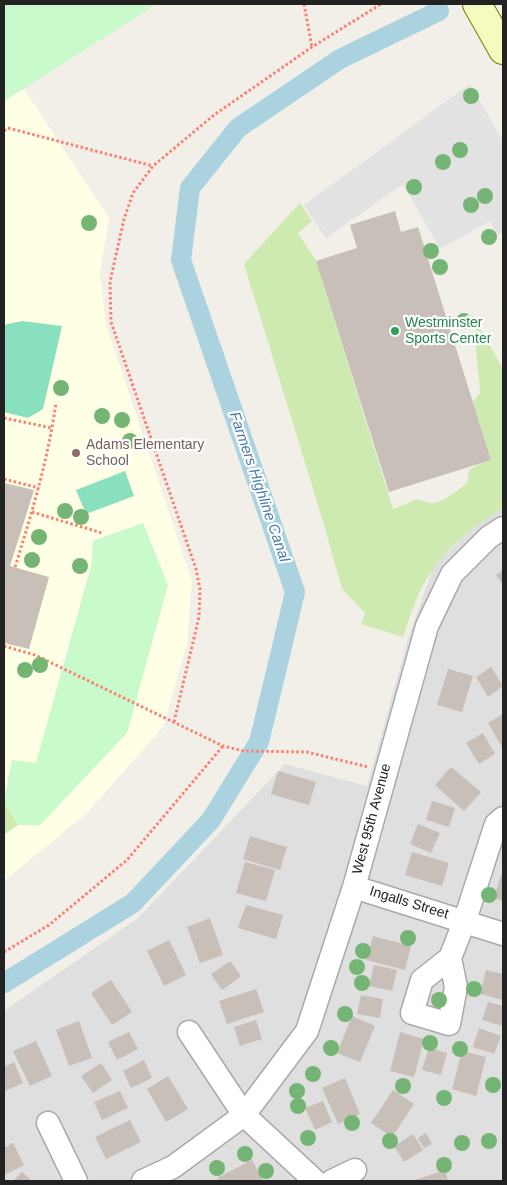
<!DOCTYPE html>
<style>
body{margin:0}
#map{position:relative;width:507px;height:1185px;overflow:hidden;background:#f2efe9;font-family:Helvetica,sans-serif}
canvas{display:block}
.frame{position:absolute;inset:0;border:5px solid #222;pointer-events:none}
</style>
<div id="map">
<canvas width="507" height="1185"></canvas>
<div class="frame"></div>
</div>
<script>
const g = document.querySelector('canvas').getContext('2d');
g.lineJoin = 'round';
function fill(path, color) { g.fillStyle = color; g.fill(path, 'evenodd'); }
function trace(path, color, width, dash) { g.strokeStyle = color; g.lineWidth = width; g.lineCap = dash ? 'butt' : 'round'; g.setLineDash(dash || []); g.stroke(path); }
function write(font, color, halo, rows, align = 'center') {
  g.font = font + ' Helvetica,sans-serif'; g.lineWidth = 4.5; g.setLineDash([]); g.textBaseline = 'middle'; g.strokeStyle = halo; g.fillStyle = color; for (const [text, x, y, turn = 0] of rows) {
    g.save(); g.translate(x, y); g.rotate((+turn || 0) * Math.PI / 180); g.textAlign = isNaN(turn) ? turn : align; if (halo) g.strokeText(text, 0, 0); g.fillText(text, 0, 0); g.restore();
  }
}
const residential = new Path2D(`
 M503,508V1181H4V1011L138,918L285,764L367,786L408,639L434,565L475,525Z`);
const education = new Path2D(`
 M24,89L109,218L100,273L106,325L192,581L187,645L163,727L87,813L4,881V101Z`);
const grass = new Path2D(`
 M300,203L312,221L298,233L316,261L393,509C401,507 408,502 415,500C422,499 428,504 434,503C443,502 460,489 467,483L469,470L479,464L491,460L473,402L480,393C479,369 474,345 476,321L503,369V508C474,526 446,547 428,577C416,596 410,617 403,637L361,624L365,613L342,589L322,518L244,264Z
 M4,801L18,825L4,835Z`);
const park = new Path2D(`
 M4,4H157L4,101Z
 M143,523L168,585L127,733L40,825H18L4,801L12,760L36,763L91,566L93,541Z`);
const pitch = new Path2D(`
 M22,321L62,326L43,409L28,418L4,412V325Z
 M125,471L134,496L86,514L76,490Z`);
const parking = new Path2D(`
 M470,84L503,141V232L498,236L490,221L440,249L403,184L326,238L304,205Z`);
const canal = new Path2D(`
 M4,983L133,903L211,820L259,742L276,672L295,592L181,260L190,188L238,128L340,59L439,11`);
const building = new Path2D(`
 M395,211L401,232L418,227L491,460L389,492L316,261L357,248L350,225Z
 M4,483L34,490L10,566L49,577L29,649L4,643Z
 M503,570V585L496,575Z
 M491,667L503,686L488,697L476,677Z
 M448,669L473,676L462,712L437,705Z
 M503,714V749L488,723Z
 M483,733L495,754L479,764L466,743Z
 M451,767L481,792L464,811L435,785Z
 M278,771L316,782L309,805L271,794Z
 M432,801L455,808L449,827L426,820Z
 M418,824L440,833L431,853L410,844Z
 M250,836L287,847L280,870L243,859Z
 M412,852L449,863L442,886L405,875Z
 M245,862L275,870L266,901L236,893Z
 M501,875L503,876V901L494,898Z
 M246,905L283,915L276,939L238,928Z
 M210,918L223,955L200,963L187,927Z
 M373,936L411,946L405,970L366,960Z
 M169,940L186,975L164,986L147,951Z
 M230,961L241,976L222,990L211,974Z
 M374,965L397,970L392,991L369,986Z
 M486,970L503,974V1000L480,994Z
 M111,980L132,1012L112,1025L91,993Z
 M256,989L264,1012L227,1024L219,1001Z
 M361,995L383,999L380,1018L357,1014Z
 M488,1002L503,1006V1026L482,1020Z
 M352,1016L375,1026L360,1062L337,1053Z
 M256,1020L262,1039L240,1046L234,1027Z
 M79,1021L92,1058L69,1066L56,1030Z
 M479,1028L501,1036L494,1054L473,1047Z
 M129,1032L138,1049L117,1060L108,1042Z
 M400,1032L424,1039L414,1077L390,1071Z
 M36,1041L52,1076L30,1086L13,1051Z
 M429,1048L447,1053L441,1075L422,1070Z
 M462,1051L486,1057L476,1096L452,1089Z
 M144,1060L152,1078L131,1088L123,1071Z
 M14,1062L23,1083L5,1091L4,1087V1067Z
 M101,1063L112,1080L93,1093L81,1076Z
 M168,1076L188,1109L166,1122L147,1089Z
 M345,1078L360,1114L338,1124L322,1088Z
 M393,1090L414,1104L392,1137L371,1123Z
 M120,1091L128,1108L102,1120L94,1102Z
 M323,1101L332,1122L315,1130L305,1108Z
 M130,1120L141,1142L106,1159L95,1137Z
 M426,1133L432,1144L424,1148L418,1138Z
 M413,1134L423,1150L404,1162L394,1146Z
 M13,1143L24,1165L4,1175V1148Z
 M252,1160L263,1181H219L217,1178Z
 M445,1170L448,1181H412Z
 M22,1172L32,1181H13Z`);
const path = new Path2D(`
 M304,4L312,47
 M4,131L8,128L153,166
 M4,418L52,428
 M4,479L39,488
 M32,512L102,533
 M15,567C32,513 48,459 56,403
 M4,646L35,655L223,746L244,751L307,752L368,767
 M174,722L199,617L200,589L196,569L111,322L110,282L124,219L133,193L153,166L214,115L312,47L381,4
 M4,952L49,925L127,860L223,746`);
const street = new Path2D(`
 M354,887L503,934
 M450,958L456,987L449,1024L412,1013L422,980L450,958L465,920L496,824L503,818
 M189,1032L244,1115L315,1181
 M48,1123L76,1181
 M143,1181L173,1167L244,1115L307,1031L354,887L427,626L452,574L489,537L503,528
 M332,1181L355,1170`);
const secondary = new Path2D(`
 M477,4L503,50`);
const trees = [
 [471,96],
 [460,150],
 [443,162],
 [414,187],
 [485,196],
 [471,205],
 [89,223],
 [489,237],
 [431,251],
 [440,267],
 [464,321],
 [61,388],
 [102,416],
 [122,420],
 [130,441],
 [65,511],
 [81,517],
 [39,537],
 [32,560],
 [80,566],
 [40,665],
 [25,670],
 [489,895],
 [408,938],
 [363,951],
 [357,967],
 [362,983],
 [474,989],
 [439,1000],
 [345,1014],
 [430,1043],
 [331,1048],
 [460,1049],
 [313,1074],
 [493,1085],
 [403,1086],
 [297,1091],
 [444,1098],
 [298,1106],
 [352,1123],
 [308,1138],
 [390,1141],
 [489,1141],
 [462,1143],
 [245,1154],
 [444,1165],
 [217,1168],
 [266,1171]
];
const markers = [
 [395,331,5,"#2e9e5b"],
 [76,453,5,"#8d6e63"]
];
const leisureNames = [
 ["Westminster",405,323],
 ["Sports Center",405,339]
];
const educationNames = [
 ["Adams Elementary",86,445],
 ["School",86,461]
];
const streetNames = [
 ["West 95th Avenue",372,819,-75],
 ["Ingalls Street",409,903,17]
];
const waterNames = [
 ["Farmers Highline Canal",259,487,71]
];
fill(residential, '#e0dfdf');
fill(education, '#ffffe5');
fill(grass, '#cdebb0');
fill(park, '#c8facc');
fill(pitch, '#88e0be');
fill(parking, '#e2e2e2');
trace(canal, '#aad3df', 20);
fill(building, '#c7bfb8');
trace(street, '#a9a9a9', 25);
trace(secondary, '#707d05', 30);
trace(path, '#fa8072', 3, [2.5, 2.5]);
trace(street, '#fff', 22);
trace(secondary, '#f7fabf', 28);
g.fillStyle = '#74b475';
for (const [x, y] of trees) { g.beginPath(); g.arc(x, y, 8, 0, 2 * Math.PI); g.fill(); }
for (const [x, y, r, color] of markers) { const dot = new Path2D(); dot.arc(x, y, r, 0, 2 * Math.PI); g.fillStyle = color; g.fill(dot); trace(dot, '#fff', 2); }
write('14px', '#27864d', '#fff', leisureNames, 'left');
write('14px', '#785e54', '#fff', educationNames, 'left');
write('14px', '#222', '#fff', streetNames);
write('italic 15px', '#4a7aab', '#fff', waterNames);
</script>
